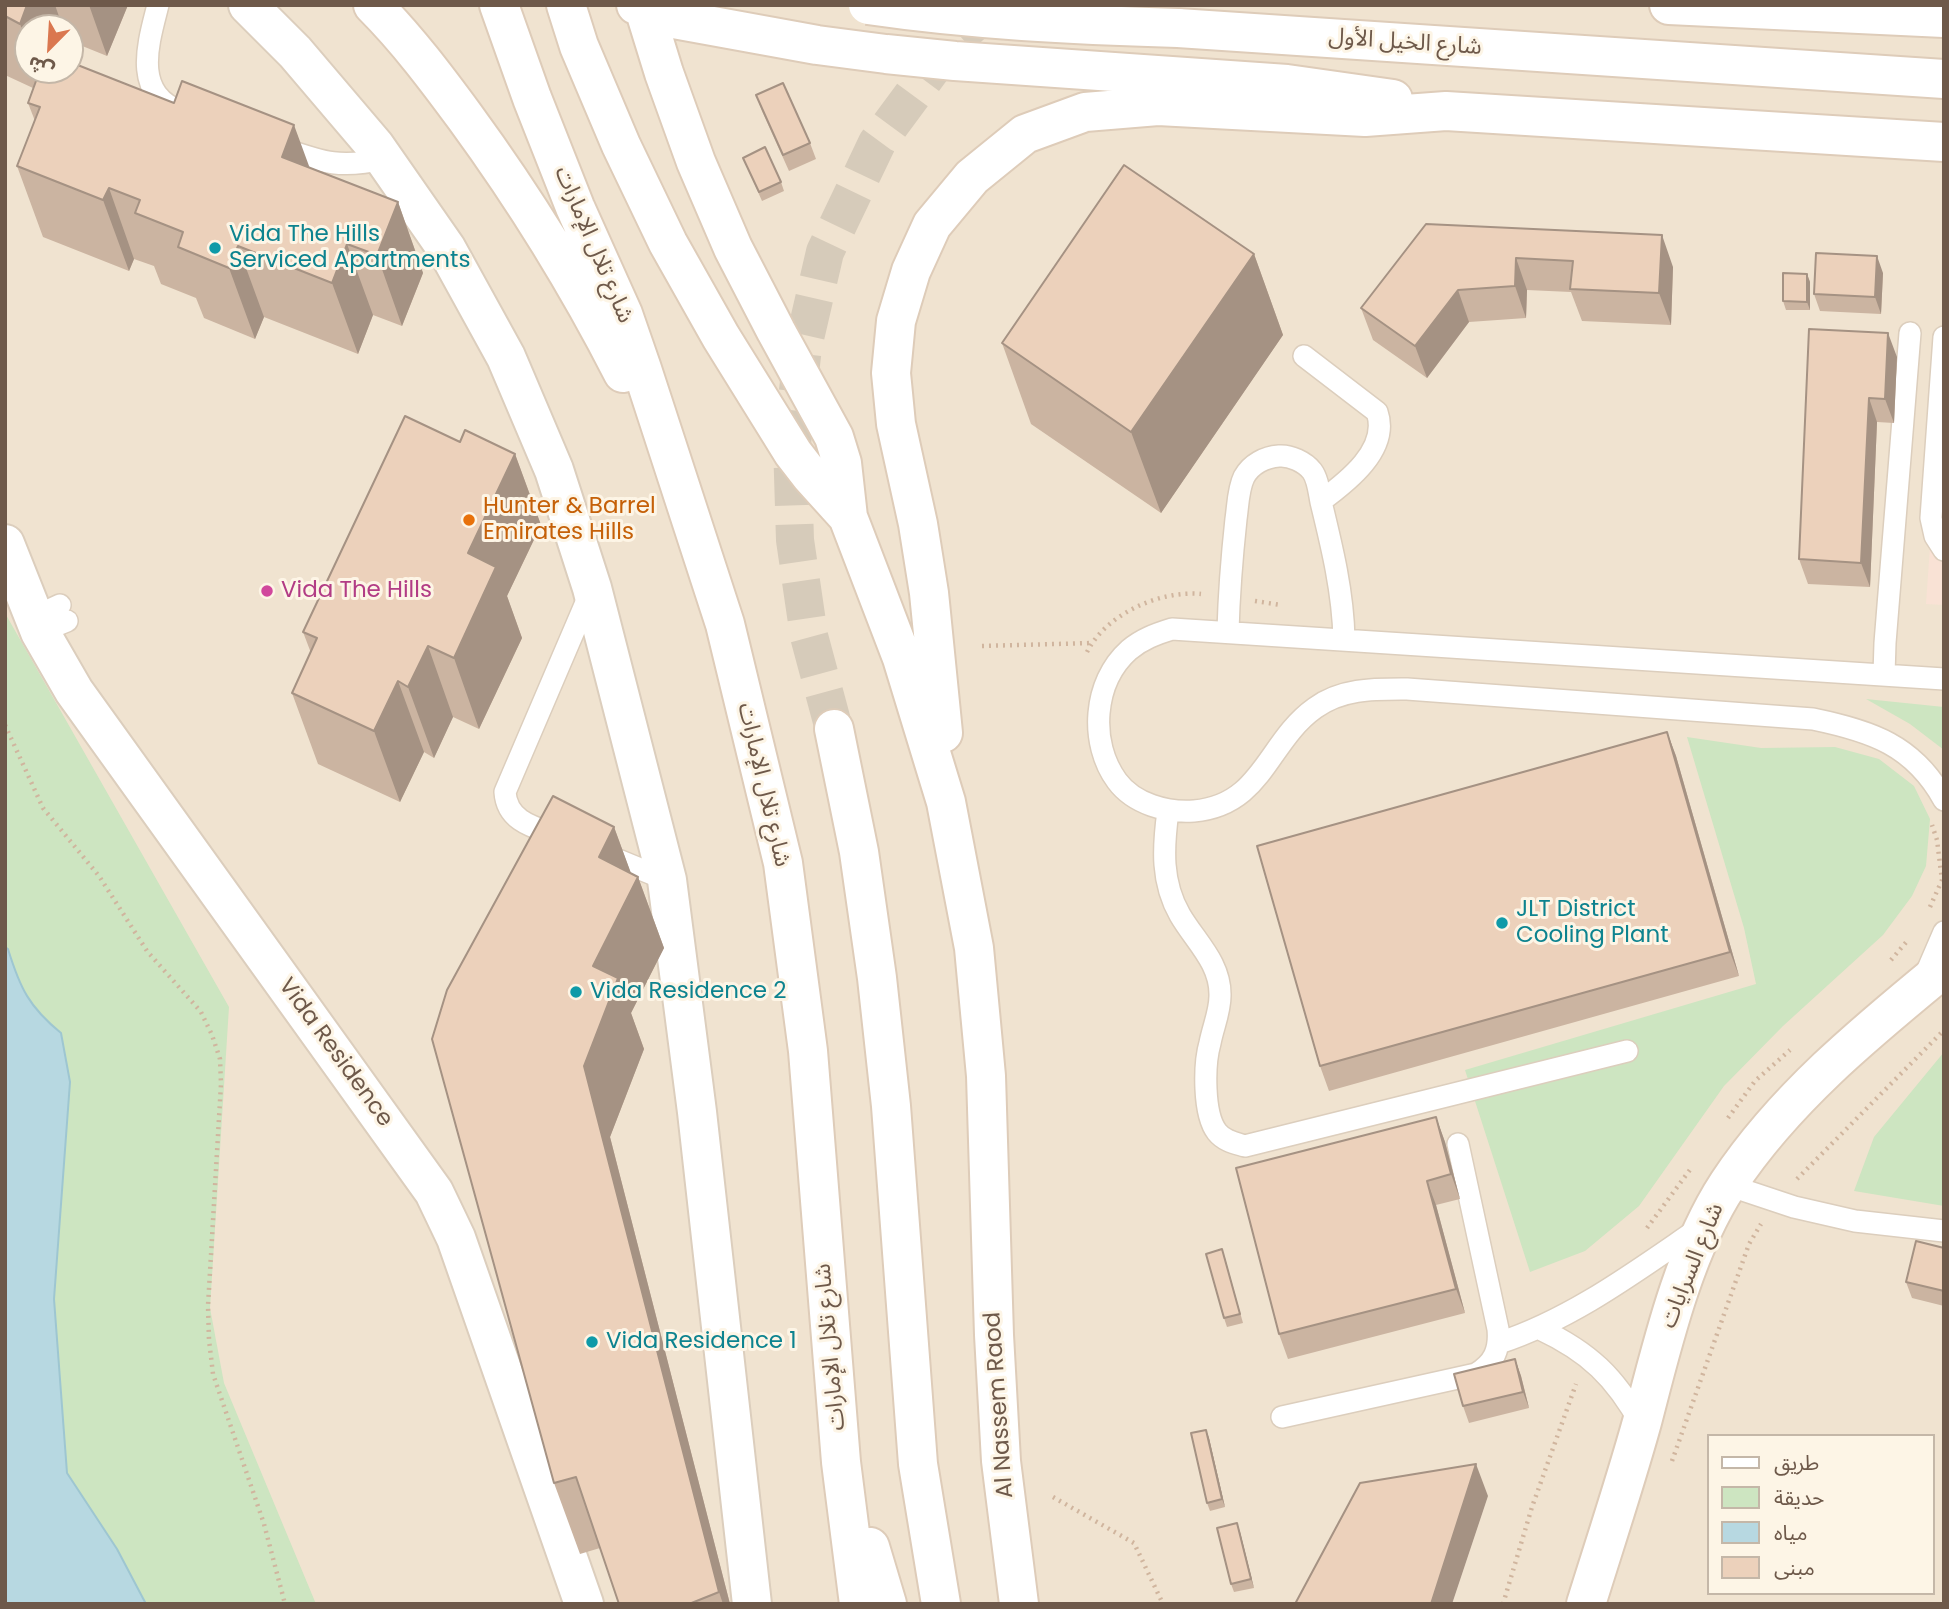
<!DOCTYPE html>
<meta charset="utf-8">
<style>
body{margin:0}
#map{position:relative;width:1949px;height:1609px;overflow:hidden;background:#f9f1e0;font-family:Poppins,"Noto Sans Arabic",sans-serif}
canvas{display:block}
.frame{position:absolute;inset:0;border:7px solid #6e594a;pointer-events:none}
.legend{position:absolute;left:1707px;top:1434px;width:228px;height:161px;box-sizing:border-box;background:#fdf5e6;border:2px solid #c4b7a8;margin:0;padding:9px 12px;list-style:none;font-size:21px;color:#6e594a}
.legend li{display:flex;align-items:center;gap:14px;height:35px}
.legend b{width:35px;border:2px solid #c4b7a8}
.north{position:absolute;left:14px;top:14px;width:70px;height:70px;box-sizing:border-box;background:#fdf5e6;border:2px solid #c4b7a8;border-radius:50%;rotate:204deg;font-size:19px;font-weight:700;line-height:28px;text-align:center;color:#6e594a}
.north::after{content:'';display:block;margin:auto;width:24px;height:32px;background:#da774f;clip-path:polygon(50% 0,100% 100%,50% 72%,0 100%)}
</style>
<div id="map">
<canvas width="1949" height="1609"></canvas>
<div class="frame"></div>
<ul class="legend">
<li><b style="height:9px;background:#fff"></b>طريق</li>
<li><b style="height:19px;background:#cde5c1"></b>حديقة</li>
<li><b style="height:19px;background:#b7d8e1"></b>مياه</li>
<li><b style="height:19px;background:#ecd1bb"></b>مبنى</li>
</ul>
<div class="north">ش</div>
</div>
<script>
const g = document.querySelector('canvas').getContext('2d');
g.lineJoin = 'round';
function fill(path, color) { g.fillStyle = color; g.fill(path, 'evenodd'); }
function trace(path, color, width, dash) { g.strokeStyle = color; g.lineWidth = width; g.lineCap = dash ? 'butt' : 'round'; g.setLineDash(dash || []); g.stroke(path); }
function write(font, color, halo, rows, align = 'center') {
  g.font = font + ' Poppins,"Noto Sans Arabic",sans-serif'; g.lineWidth = 6; g.setLineDash([]); g.textBaseline = 'middle'; g.strokeStyle = halo; g.fillStyle = color; for (const [text, x, y, turn = 0] of rows) {
    g.save(); g.translate(x, y); g.rotate((+turn || 0) * Math.PI / 180); g.textAlign = isNaN(turn) ? turn : align; if (halo) g.strokeText(text, 0, 0); g.fillText(text, 0, 0); g.restore();
  }
}
const residential = new Path2D(`
 M5,5H1944V1604H5ZM28,28H70V70H28ZM1709,1436H1933V1593H1709Z`);
const commercial = new Path2D(`
 M1944,345V605L1926,604Z`);
const green = new Path2D(`
 M5,613L229,1007L210,1308L224,1383L316,1604H5Z
 M1866,699L1944,707V750L1910,724Z
 M1687,737L1761,748L1835,747L1879,759L1914,786L1930,819L1926,866L1912,896L1883,935L1783,1026L1724,1086L1639,1206L1585,1251L1530,1272L1465,1070L1756,984L1744,928Z
 M1944,1052V1206L1854,1191L1874,1137Z`);
const water = new Path2D(`
 M5,947L8,949C20,988 29,1007 61,1033L70,1082L54,1299L67,1473L117,1549L146,1604H5Z`);
const secondaryTunnel = new Path2D(`
 M834,729L809,636L795,540L792,443L803,347L825,252L877,143L950,44L994,5`);
const path = new Path2D(`
 M1255,601L1281,605
 M982,646L1092,643
 M1087,652C1106,614 1160,590 1201,594
 M5,725L43,808L99,876L147,951L201,1012L212,1035L220,1059L221,1084L208,1306L209,1340L213,1374L264,1524L285,1604
 M1930,907L1942,880L1937,840L1932,825
 M1891,960L1908,940
 M1728,1118L1755,1081L1790,1050
 M1797,1179L1944,1030
 M1647,1228L1692,1167
 M1672,1461L1749,1244L1761,1224
 M1053,1497L1134,1543L1163,1604
 M1503,1604L1532,1507L1576,1384`);
const service = new Path2D(`
 M158,5C148,44 132,94 182,112
 M278,147C322,162 338,169 384,159
 M1944,337L1931,518L1935,536L1944,550
 M1304,356L1377,412C1390,449 1347,482 1321,501
 M34,617L60,605
 M1228,631C1229,594 1232,556 1236,519C1238,506 1238,489 1244,477C1251,464 1265,457 1279,456C1290,455 1305,462 1312,471C1318,479 1319,492 1321,502C1332,547 1343,592 1344,639
 M40,632L67,621
 M1884,675L1885,643L1910,333
 M1944,679L1172,629C1156,634 1142,639 1129,650C1093,682 1089,743 1117,781C1134,804 1167,813 1194,811C1263,805 1267,742 1315,708C1342,688 1375,689 1407,689L1813,719C1871,731 1914,745 1944,800
 M1168,811C1163,848 1161,882 1180,915C1195,941 1221,963 1220,996C1220,1012 1213,1027 1210,1043C1204,1064 1203,1114 1217,1132C1224,1141 1235,1143 1245,1146L1627,1051
 M561,837C537,828 507,823 505,792L591,591
 M601,853L667,880
 M1925,976L1944,932
 M1728,1185L1794,1207L1855,1221L1944,1231
 M1540,1329C1589,1352 1615,1377 1641,1424
 M1499,1343C1572,1319 1635,1272 1698,1229
 M1282,1417L1476,1374C1494,1363 1500,1350 1498,1329L1458,1144`);
const minor = new Path2D(`
 M248,5L295,52L375,146L446,248L506,357L554,470L592,588L667,880L697,1112L752,1604
 M5,544L40,632L74,691L434,1192L456,1238L584,1604`);
const secondary = new Path2D(`
 M373,5C407,39 437,79 465,117C525,199 577,283 623,373
 M499,5L532,98L575,207L623,314L642,369L725,624L783,863L808,1051L841,1462L859,1604
 M566,5L579,46L621,145L668,243L721,337L793,453L810,475L848,517
 M636,5L674,19L817,45L886,54L955,61L1287,84L1393,99
 M643,5L664,73L696,162L733,248L776,331L834,437L842,463L848,517L902,658L946,802L974,948L986,1076L994,1335L1001,1461L1019,1604
 M1669,5L1944,18
 M1178,28L1944,79
 M834,729L859,852L877,978L891,1106L918,1464L941,1604
 M943,733L929,593L918,524L896,424L891,373L896,321L911,271L932,225L972,177L1025,134L1085,112L1158,106L1365,117L1446,111L1944,142
 M870,1547L887,1604
 M1586,1604C1605,1543 1625,1483 1642,1422C1662,1345 1684,1251 1728,1184C1784,1099 1866,1032 1944,968`);
const secondaryBridge = new Path2D(`
 M868,5C971,20 1074,25 1178,28`);
const wall = new Path2D(`
 M5,5H128L107,56L70,41V28H28V70H70L309,167L398,202L423,273L402,326L373,315L358,354L264,317L255,339L204,318L196,298L161,284L154,266L134,259L129,271L43,237L17,166L35,121L28,103L33,88L5,75Z
 M756,95L810,143L816,159L789,171L762,111Z
 M743,158L781,182L784,191L762,201Z
 M1426,224L1673,267L1671,325L1582,321L1571,292L1527,290L1526,318L1469,322L1427,378L1373,340L1361,308Z
 M1254,254L1283,335L1161,513L1031,424L1002,343Z
 M1883,273L1881,314L1820,311L1814,294Z
 M1807,274L1810,282V310H1786L1783,301Z
 M1809,329L1897,357L1894,423L1877,422L1870,587L1808,584L1799,559Z
 M460,442L515,454L541,525L507,596L522,638L479,729L453,717L434,758L424,752L400,802L318,764L292,693L311,653L303,632Z
 M1667,732L1676,756L1739,976L1329,1091L1320,1066Z
 M614,827L631,874L638,877L664,948L631,1013L644,1049L610,1137L730,1604H619L600,1548L580,1554L554,1483Z
 M1436,1117L1445,1142L1460,1199L1436,1205L1465,1313L1288,1359L1279,1334Z
 M1944,1248V1306L1912,1298L1906,1282Z
 M1225,1258L1243,1323L1227,1327L1224,1318Z
 M1515,1359L1521,1376L1529,1408L1469,1423L1463,1406Z
 M1206,1430L1209,1438L1225,1507L1210,1511L1207,1503Z
 M1240,1532L1254,1588L1234,1592L1231,1584Z`);
const shadedWall = new Path2D(`
 M27,5H55L63,28H28V45L20,24Z
 M89,5H128L107,56Z
 M294,125L320,196L282,157Z
 M109,188L134,259L129,271L103,200Z
 M398,202L423,273L402,326L377,255Z
 M1662,235L1673,267L1671,325L1659,293Z
 M347,244L373,315L358,354L332,283Z
 M238,246L264,317L255,339L229,268Z
 M1254,254L1283,335L1161,513L1131,432Z
 M1877,256L1883,273L1881,314L1875,297Z
 M1516,258L1527,290L1526,318L1515,286Z
 M1807,274L1810,282V310L1807,302Z
 M1458,290L1469,322L1427,378L1415,346Z
 M1888,333L1897,357L1894,423L1885,399Z
 M1869,398L1877,422L1870,587L1861,563Z
 M515,454L541,525L507,596L522,638L479,729L454,658L468,553Z
 M428,646L453,717L434,758L408,687Z
 M398,681L424,752L400,802L374,731Z
 M1667,732L1676,756L1739,976L1730,952Z
 M614,827L635,884L638,877L664,948L631,1013L644,1049L610,1137L730,1604H723L719,1592L584,1066L593,966L599,857Z
 M1436,1117L1445,1142L1460,1199L1451,1174Z
 M1427,1181L1436,1205L1465,1313L1456,1289Z
 M1515,1359L1521,1376L1529,1408L1523,1392Z
 M1206,1430L1209,1438L1225,1507L1222,1499Z
 M1476,1464L1488,1496L1452,1604H1431Z
 M1237,1523L1240,1532L1254,1588L1251,1579Z`);
const building = new Path2D(`
 M5,5H27L20,24L5,16Z
 M70,62L174,103L182,81L294,125L282,157L398,202L377,255L347,244L332,283L238,246L229,268L178,247L183,232L135,213L140,200L109,188L103,200L17,166L40,107L28,103L40,70H70Z
 M783,83L810,143L783,155L756,95Z
 M765,147L781,182L759,192L743,158Z
 M1124,165L1254,254L1131,432L1002,343Z
 M1426,224L1662,235L1659,293L1570,289L1573,261L1516,258L1515,286L1458,290L1415,346L1361,308Z
 M1816,253L1877,256L1875,297L1814,294Z
 M1783,273L1807,274V302L1783,301Z
 M1809,329L1888,333L1885,399L1869,398L1861,563L1799,559Z
 M405,416L460,442L465,430L515,454L468,553L496,567L454,658L428,646L408,687L398,681L374,731L292,693L317,638L303,632Z
 M1667,732L1730,952L1320,1066L1257,846Z
 M553,796L614,827L599,857L638,877L593,966L618,978L584,1066L719,1592L689,1604H619L576,1477L554,1483L432,1039L447,990Z
 M1436,1117L1451,1174L1427,1181L1456,1289L1279,1334L1236,1168Z
 M1916,1241L1944,1248V1291L1906,1282Z
 M1222,1249L1240,1314L1224,1318L1206,1254Z
 M1515,1359L1523,1392L1463,1406L1454,1374Z
 M1206,1430L1222,1499L1207,1503L1191,1433Z
 M1476,1464L1431,1604H1295L1360,1483Z
 M1237,1523L1251,1579L1231,1584L1217,1528Z`);
const markers = [
 [215,248,7,"#0f9aa8"],
 [469,520,7,"#e8710a"],
 [267,591,7,"#d1479c"],
 [1502,923,7,"#0f9aa8"],
 [576,992,7,"#0f9aa8"],
 [592,1342,7,"#0f9aa8"]
];
const streetNames = [
 ["شارع الخيل الأول",1405,43,4],
 ["شارع تلال الإمارات",593,245,67],
 ["شارع تلال الإمارات",763,785,77],
 ["Vida Residence",335,1053,54],
 ["شارع السرايات",1693,1266,-68],
 ["شارع تلال الإمارات",831,1347,-95],
 ["Al Nassem Raod",1000,1405,-94]
];
const cultureNames = [
 ["Vida The Hills",229,235],
 ["Serviced Apartments",229,261],
 ["JLT District",1516,910],
 ["Cooling Plant",1516,936],
 ["Vida Residence 2",590,992],
 ["Vida Residence 1",606,1342]
];
const foodNames = [
 ["Hunter & Barrel",483,507],
 ["Emirates Hills",483,533]
];
const hotelNames = [
 ["Vida The Hills",281,591]
];
fill(residential, '#f0e3d0');
fill(commercial, '#f9e2d5');
fill(green, '#cde5c1');
fill(water, '#b7d8e1');
trace(water, '#9ec6d1', 2);
trace(secondaryTunnel, '#d6cbba', 38, [38, 19]);
trace(service, '#dccebd', 24);
trace(minor, '#dccebd', 42);
trace(secondary, '#deccb9', 42);
trace(path, '#d0b59e', 4.5, [2, 5]);
trace(service, '#fff', 21);
trace(minor, '#fff', 38);
trace(secondary, '#fff', 38);
trace(secondaryBridge, '#deccb9', 42, []);
trace(secondaryBridge, '#fff', 38);
fill(wall, '#cbb4a1');
fill(shadedWall, '#a59283');
fill(building, '#ecd1bb');
trace(building, '#a59283', 2);
for (const [x, y, r, color] of markers) { const dot = new Path2D(); dot.arc(x, y, r, 0, 2 * Math.PI); g.fillStyle = color; g.fill(dot); trace(dot, '#fdf5e6', 2.5); }
write('23px', '#6e594a', '#fdf5e6', streetNames);
write('23px', '#0d838f', '#fdf5e6', cultureNames, 'left');
write('23px', '#c56008', '#fdf5e6', foodNames, 'left');
write('23px', '#b23c85', '#fdf5e6', hotelNames, 'left');
</script>
